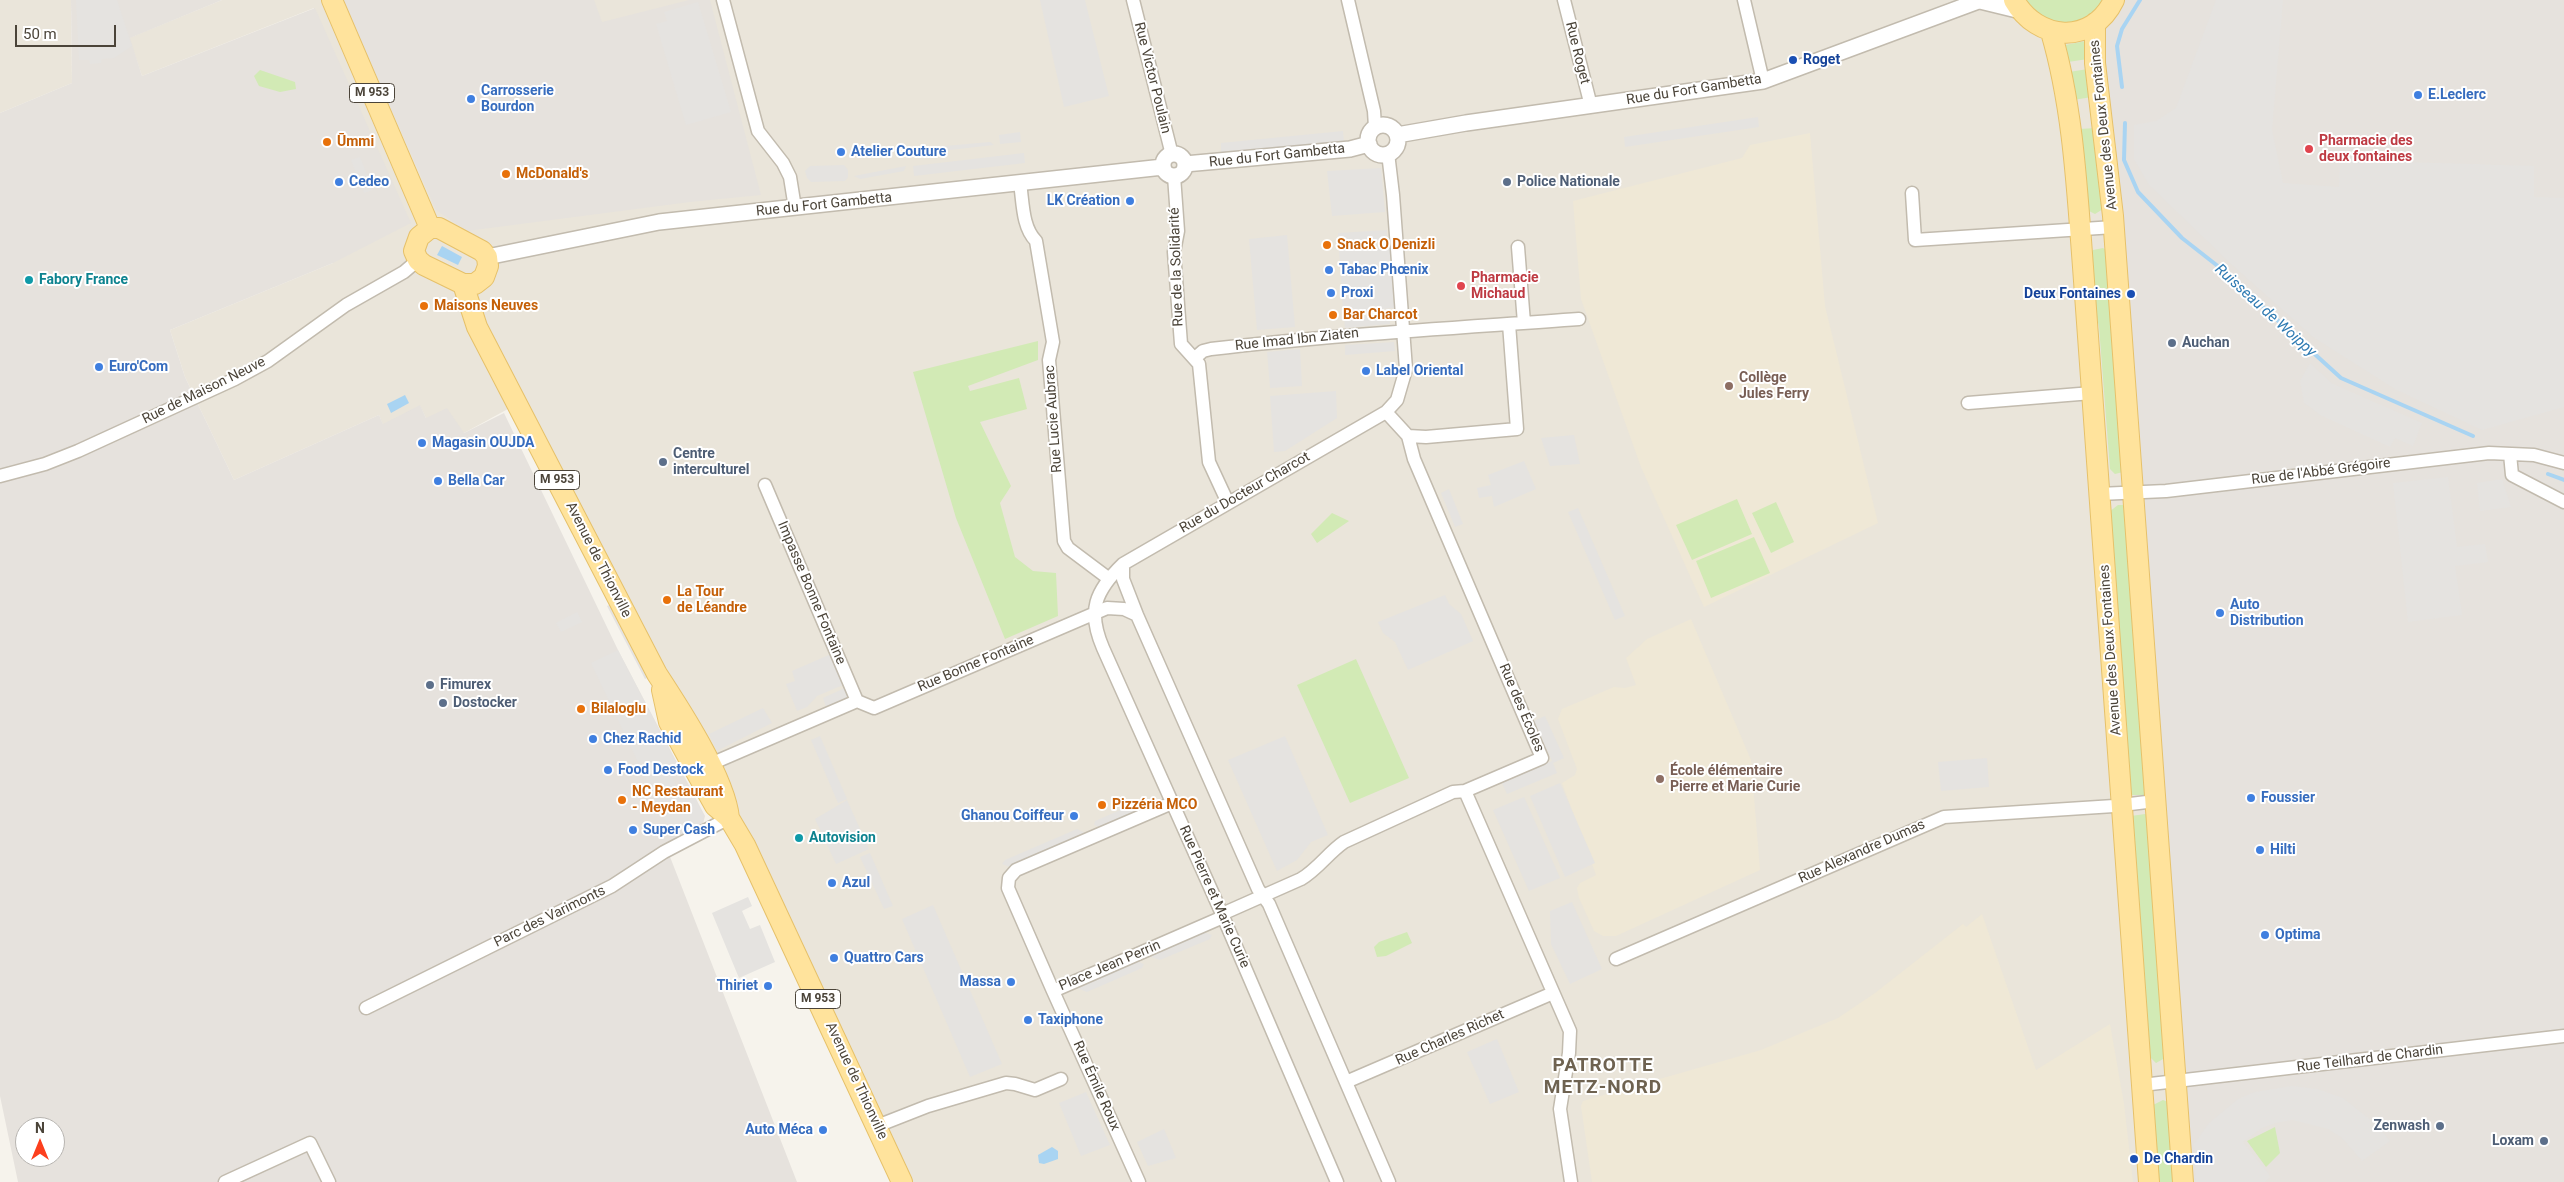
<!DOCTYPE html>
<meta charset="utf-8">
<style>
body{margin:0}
#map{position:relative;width:2564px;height:1182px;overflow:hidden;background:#f6f3ec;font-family:Roboto,sans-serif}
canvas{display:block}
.north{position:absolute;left:15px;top:1117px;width:50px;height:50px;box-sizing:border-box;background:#fff;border:1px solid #b7b4b0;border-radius:50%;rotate:0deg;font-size:14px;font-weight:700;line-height:20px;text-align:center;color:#4b4439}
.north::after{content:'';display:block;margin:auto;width:18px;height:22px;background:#fc3f1d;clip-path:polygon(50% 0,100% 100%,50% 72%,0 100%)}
.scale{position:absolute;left:15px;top:25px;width:101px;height:22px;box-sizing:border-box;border:2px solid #4b4439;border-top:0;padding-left:6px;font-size:15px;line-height:18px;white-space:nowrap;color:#4b4439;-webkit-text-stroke:4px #fff;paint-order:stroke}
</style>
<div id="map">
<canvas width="2564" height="1182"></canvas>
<div class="north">N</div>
<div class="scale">50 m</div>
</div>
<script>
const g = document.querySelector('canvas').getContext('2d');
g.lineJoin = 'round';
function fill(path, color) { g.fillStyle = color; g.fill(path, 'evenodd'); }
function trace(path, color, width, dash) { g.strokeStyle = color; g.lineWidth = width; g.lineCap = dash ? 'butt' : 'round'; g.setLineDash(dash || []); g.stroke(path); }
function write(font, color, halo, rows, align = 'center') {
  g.font = font + ' Roboto,sans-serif'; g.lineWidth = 4; g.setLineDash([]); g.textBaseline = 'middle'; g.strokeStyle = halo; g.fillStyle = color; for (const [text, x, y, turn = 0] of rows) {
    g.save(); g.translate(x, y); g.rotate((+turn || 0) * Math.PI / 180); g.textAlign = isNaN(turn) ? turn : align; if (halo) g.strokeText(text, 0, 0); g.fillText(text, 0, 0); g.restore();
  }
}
const residential = new Path2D(`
 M0,0H71L72,83L0,113Z
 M222,0H2066L2094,35L2183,1182H902L517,404L464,433L426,418L420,406L383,425L379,415L234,480L185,377L170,330L333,263L314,8L142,76L129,38Z`);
const industrial = new Path2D(`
 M71,0H222L130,38L142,76L315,8L411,223L333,263L170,330L185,377L234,480L379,415L383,424L420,405L426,418L447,408L464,433L504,413L618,650L705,816L703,824L665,844L797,1182H18L0,1096V113L72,83ZM25,1127H55V1157H25Z
 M343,0H594L602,22L689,0H710L761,195L690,202L467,231L436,210Z
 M2114,0H2564V1182H2183L2103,127L2104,16Z`);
const education = new Path2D(`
 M1810,133L1825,306L1878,523L1704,607L1641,467L1581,299L1573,201L1742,158L1750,145Z
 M1691,619L1751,760L1760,870L1616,936H1603L1594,931L1579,898L1577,888L1580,883L1596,875L1562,783L1575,775L1577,769L1558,719L1562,709L1614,687L1625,688L1636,685L1626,658L1647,639Z
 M1982,914L2036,1070L2110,1024L2124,1104L2133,1182H1592L1581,1106L1583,1101L1761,1050L1838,1018L1875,993L1963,924L1966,927Z`);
const green = new Path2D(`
 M2023,0H2104L2095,13L2069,25L2041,19Z
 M2086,41L2088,59L2068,62L2065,45Z
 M2088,69L2092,97L2073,100L2069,72Z
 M260,70L295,82L296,89L280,92L259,86L254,76Z
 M2096,128L2103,209L2095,214L2087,210L2079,129Z
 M2103,248L2107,251L2123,472L2115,474L2110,469L2099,327L2092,293L2090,255L2093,250Z
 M1038,341V360L968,386L970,391L1019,378L1027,409L980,422L1011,486L1000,503L1015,557L1033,571L1056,573L1058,616L1005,639L956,518L913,372Z
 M1737,499L1752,534L1692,560L1676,525Z
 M1776,502L1794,542L1771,553L1752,513Z
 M2118,505H2124L2145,795H2130L2109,512Z
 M1332,513L1349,521L1317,543L1311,534Z
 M1754,537L1770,573L1711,598L1696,561Z
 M1356,659L1409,778L1350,803L1297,685Z
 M2145,814L2149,817L2165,1058L2156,1063L2145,1052L2131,816Z
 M1407,932L1412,943L1386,956L1377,957L1374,947L1379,942Z
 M2163,1100L2168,1102L2176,1182H2156L2153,1105Z
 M2275,1127L2280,1153L2266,1167L2247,1141Z`);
const parking = new Path2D(`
 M76,0H117L132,46L114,58L102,59L101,63L90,64L89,60H79Z
 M1040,0H1085L1109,96L1064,107Z
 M2216,0H2283L2272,130L2283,183L2339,187L2340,160L2534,166V197L2564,198V407L2482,430L2395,389L2313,337L2232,265L2149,185L2134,159V125L2156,121L2176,108Z
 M698,2L731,112L686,125L656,24L667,21L664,12Z
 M1758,117L1759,127L1625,147L1624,137Z
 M1343,131L1344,143L1221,154V143Z
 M1020,132L1021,142L1000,144L999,135Z
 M990,142L994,145L941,151L945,146Z
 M1024,153L1025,163L914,176L913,166Z
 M360,157L373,190L364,193L351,160Z
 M844,165L848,170V177L845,181L811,182L807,178L805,171L810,166Z
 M906,166L904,171L860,179L854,176Z
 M1381,168L1385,212L1332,216L1327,171Z
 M1387,230V240L1339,244L1338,233Z
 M1287,235L1295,327L1257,330L1249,239Z
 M1390,246L1394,308L1343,312L1339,249Z
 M1390,314V324L1345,328L1344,318Z
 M1394,342L1395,351L1345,355V345Z
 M1300,349L1302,386L1270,388L1267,352Z
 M2310,363L2333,384L2422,423L2413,446L2395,438L2390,447L2320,415L2310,407L2304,403L2300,381Z
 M1336,391L1337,418L1285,451L1274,452L1270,396Z
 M1574,435L1580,464L1550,466L1541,438Z
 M1524,461L1536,489L1494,507L1492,496L1479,498L1477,488L1491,485L1488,475Z
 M2448,477L2457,547L2485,544L2488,562L2455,566L2462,615L2408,622L2393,483Z
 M2502,479L2511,507L2480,511L2477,483Z
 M1449,489L1463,524L1455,527L1441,493Z
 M1578,508L1625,616L1615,620L1568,512Z
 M1445,595L1449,604L1461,614L1473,641L1408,670L1395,642L1383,633L1378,622Z
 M611,604L649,677L645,679L607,606Z
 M577,612L582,622L561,632L556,623Z
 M618,650L677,764L668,769L679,790L688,785L704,815L701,824L674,838L591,663Z
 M831,654L843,685L817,696L807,707L797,711L786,684L795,681L792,671Z
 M845,688L849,697L826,707L823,698Z
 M763,708L772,723L717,751L709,734Z
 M1545,716L1564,758L1553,763L1557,773L1507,794L1502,783L1552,761L1534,721Z
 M820,736L847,799L838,803L811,740Z
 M1285,736L1328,835L1311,842L1297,860L1277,871L1228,760Z
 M1987,758L1989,787L1941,791L1938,762Z
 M1560,783L1595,863L1565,877L1530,796Z
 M1524,797L1560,878L1529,891L1493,810Z
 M847,800L869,849L836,864L815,819Z
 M1141,801L1155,806L1104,829L1094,825L1095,821Z
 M1077,829L1085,833L1084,837L1012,868L1002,864L1005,860Z
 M870,853L893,906L884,909L860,857Z
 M748,897L752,906L742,911L750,929L760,925L775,962L739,978L712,913Z
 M1572,902L1602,969L1570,984L1551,944L1550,911Z
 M933,905L1002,1064L970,1077L902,919Z
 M1201,931L1212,935L1210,939L1160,960L1151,957L1153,952Z
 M1134,960L1144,964L1142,968L1087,992L1074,987Z
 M1497,1039L1519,1092L1490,1104L1467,1052Z
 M2292,1086L2317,1089L2343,1098L2377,1125L2390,1141L2362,1161L2341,1137L2328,1129L2292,1120L2275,1123L2262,1128L2243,1142L2268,1173L2270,1177L2265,1182H2196L2194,1144L2209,1123L2238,1099L2255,1092Z
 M1086,1092L1110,1145L1081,1156L1059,1103Z
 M1164,1129L1176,1158L1148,1166L1137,1142Z`);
const water = new Path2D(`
 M442,246L462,257L458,265L437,255Z
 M405,395L409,403L391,413L387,404Z
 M1052,1147L1058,1151V1159L1044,1164L1039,1163L1038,1155Z`);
const stream = new Path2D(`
 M2122,87L2117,46L2122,29L2140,0
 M2125,123L2124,160L2138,192L2182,238L2219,267L2341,378L2473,436
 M2548,474L2564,480`);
const minor = new Path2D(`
 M723,0L758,131L783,163L790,177L795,208
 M1133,0L1172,155
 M1348,0L1374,111L1375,127
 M1564,0L1591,106
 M1744,0L1763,81
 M1174,176L1178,231L1174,252L1181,344L1199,364L1209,462L1228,503
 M1020,183C1023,202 1022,227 1036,241L1053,342L1049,360L1064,541L1068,548L1108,578
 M1912,193L1915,240L2114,227
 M1518,247L1524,323
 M1195,358L1203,351L1211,349C1333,335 1456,328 1579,319
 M1968,403L2092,393
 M1386,412L1408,436L1414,459L1542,758L1465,791L1570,1031L1569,1053L1560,1109L1571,1182
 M1408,436L1426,437L1517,429L1509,324
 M2510,454L2512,475L2564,502
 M0,476L45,464L78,451L235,379L268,361L346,305L404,272L418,260
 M765,485L857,701
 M2099,494L2166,491L2489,453L2534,455L2564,463
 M1123,564V579L1137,615L1258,889L1269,904L1389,1182
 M857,701L874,708L1107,608L1124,609L1137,615
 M706,766L857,701
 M1172,803L1016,870L1009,878L1008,888L1053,991L1223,917
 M1222,914L1301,879C1318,869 1328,853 1344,842L1453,792L1465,791
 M1616,959L1944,817L2114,806L2155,801
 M1053,991L1139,1182
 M366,1008L612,886L664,852L729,818
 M1346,1082L1553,993
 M2142,1085L2564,1036
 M877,1126L928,1106L1006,1083L1015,1084L1035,1090L1061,1079
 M225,1182L310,1143L329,1182
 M1337,1182L1222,914L1103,648C1087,611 1095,591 1123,564L1386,412L1397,400L1406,369L1393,195L1388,153`);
const tertiary = new Path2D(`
 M1980,1L2021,11
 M1368 140a15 15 0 1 1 30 0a15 15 0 1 1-30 0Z
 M1397,135L1466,123L1763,81L1981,0
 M1163 165a11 11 0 1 1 22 0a11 11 0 1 1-22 0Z
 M1185,164L1350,149L1369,144
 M487,257L659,222L1163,167`);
const primary = new Path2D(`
 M332,0L430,228
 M2014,0C2037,41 2092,46 2114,0
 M2095,23V63L2113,216L2183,1182
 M2051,32C2073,107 2077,188 2083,267L2149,1182
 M430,228H439L482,251L487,257L488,266L484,277L475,284H463L424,265L418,260L414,251L419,237Z
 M463,284L477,327L657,674C680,709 725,778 729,818
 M662,690L669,722L695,770L715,806L729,818L745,845L902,1182`);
const markers = [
 [1793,60,5,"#1a4fb4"],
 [2418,95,5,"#3f7fe0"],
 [471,99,5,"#3f7fe0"],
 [327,142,5,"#e8710a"],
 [2309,149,5,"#e0444e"],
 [841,152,5,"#3f7fe0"],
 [506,174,5,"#e8710a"],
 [339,182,5,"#3f7fe0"],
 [1507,182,5,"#5c6f8a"],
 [1130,201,5,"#3f7fe0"],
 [1327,245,5,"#e8710a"],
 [1329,270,5,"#3f7fe0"],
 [29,280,5,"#0f9aa8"],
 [1461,286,5,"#e0444e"],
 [1331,293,5,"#3f7fe0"],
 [2131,294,5,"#1a4fb4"],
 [424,306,5,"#e8710a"],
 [1333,315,5,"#e8710a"],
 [2172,343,5,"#5c6f8a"],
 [99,367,5,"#3f7fe0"],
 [1366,371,5,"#3f7fe0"],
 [1729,386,5,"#8d6e63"],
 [422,443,5,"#3f7fe0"],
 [663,462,5,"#5c6f8a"],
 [438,481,5,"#3f7fe0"],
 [667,600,5,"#e8710a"],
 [2220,613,5,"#3f7fe0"],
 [430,685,5,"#5c6f8a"],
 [443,703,5,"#5c6f8a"],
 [581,709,5,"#e8710a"],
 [593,739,5,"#3f7fe0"],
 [608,770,5,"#3f7fe0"],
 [1660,779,5,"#8d6e63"],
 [2251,798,5,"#3f7fe0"],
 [622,800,5,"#e8710a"],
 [1102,805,5,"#e8710a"],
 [1074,816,5,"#3f7fe0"],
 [633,830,5,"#3f7fe0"],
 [799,838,5,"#0f9aa8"],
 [2260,850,5,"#3f7fe0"],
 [832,883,5,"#3f7fe0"],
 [2265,935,5,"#3f7fe0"],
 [834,958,5,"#3f7fe0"],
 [1011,982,5,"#3f7fe0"],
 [768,986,5,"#3f7fe0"],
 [1028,1020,5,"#3f7fe0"],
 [2440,1126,5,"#5c6f8a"],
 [823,1130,5,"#3f7fe0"],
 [2544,1141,5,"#5c6f8a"],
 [2134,1159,5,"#1a4fb4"]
];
const shields = [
 [372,93,45],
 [557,480,45],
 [818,999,45]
];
const shieldNames = [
 ["M 953",372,93],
 ["M 953",557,480],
 ["M 953",818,999]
];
const streetNames = [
 ["Rue Roget",1577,53,76],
 ["Rue Victor Poulain",1152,78,76],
 ["Rue du Fort Gambetta",1694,90,-9],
 ["Avenue des Deux Fontaines",2104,125,-96],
 ["Rue du Fort Gambetta",1277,156,-6],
 ["Rue du Fort Gambetta",824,205,-6],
 ["Rue de la Solidarité",1177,267,-92],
 ["Rue Imad Ibn Ziaten",1297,340,-6],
 ["Rue de Maison Neuve",204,391,-26],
 ["Rue Lucie Aubrac",1054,419,-94],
 ["Rue de l'Abbé Grégoire",2321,472,-7],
 ["Rue du Docteur Charcot",1245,493,-30],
 ["Avenue de Thionville",598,560,63],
 ["Impasse Bonne Fontaine",811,593,67],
 ["Avenue des Deux Fontaines",2111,650,-94],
 ["Rue Bonne Fontaine",976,664,-23],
 ["Rue des Écoles",1521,708,67],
 ["Rue Alexandre Dumas",1862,852,-24],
 ["Rue Pierre et Marie Curie",1214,897,66],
 ["Parc des Varimonts",550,917,-26],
 ["Place Jean Perrin",1110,966,-23],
 ["Rue Charles Richet",1450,1038,-24],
 ["Rue Teilhard de Chardin",2370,1059,-7],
 ["Avenue de Thionville",856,1081,65],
 ["Rue Émile Roux",1096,1086,66]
];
const transitNames = [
 ["Roget",1803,60],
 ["Deux Fontaines",2121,294,"right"],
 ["De Chardin",2144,1159]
];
const shopNames = [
 ["Carrosserie",481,91],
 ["Bourdon",481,107],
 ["E.Leclerc",2428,95],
 ["Atelier Couture",851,152],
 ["Cedeo",349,182],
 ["LK Création",1120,201,"right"],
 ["Tabac Phœnix",1339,270],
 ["Proxi",1341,293],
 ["Euro'Com",109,367],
 ["Label Oriental",1376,371],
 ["Magasin OUJDA",432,443],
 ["Bella Car",448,481],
 ["Auto",2230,605],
 ["Distribution",2230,621],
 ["Chez Rachid",603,739],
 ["Food Destock",618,770],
 ["Foussier",2261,798],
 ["Ghanou Coiffeur",1064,816,"right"],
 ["Super Cash",643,830],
 ["Hilti",2270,850],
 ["Azul",842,883],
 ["Optima",2275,935],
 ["Quattro Cars",844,958],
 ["Massa",1001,982,"right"],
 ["Thiriet",758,986,"right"],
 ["Taxiphone",1038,1020],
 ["Auto Méca",813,1130,"right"]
];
const healthNames = [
 ["Pharmacie des",2319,141],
 ["deux fontaines",2319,157],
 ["Pharmacie",1471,278],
 ["Michaud",1471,294]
];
const foodNames = [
 ["Ūmmi",337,142],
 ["McDonald's",516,174],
 ["Snack O Denizli",1337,245],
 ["Maisons Neuves",434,306],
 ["Bar Charcot",1343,315],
 ["La Tour",677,592],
 ["de Léandre",677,608],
 ["Bilaloglu",591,709],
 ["NC Restaurant",632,792],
 ["- Meydan",632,808],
 ["Pizzéria MCO",1112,805]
];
const serviceNames = [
 ["Police Nationale",1517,182],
 ["Auchan",2182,343],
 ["Centre",673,454],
 ["interculturel",673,470],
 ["Fimurex",440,685],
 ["Dostocker",453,703],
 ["Zenwash",2430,1126,"right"],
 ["Loxam",2534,1141,"right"]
];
const cultureNames = [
 ["Fabory France",39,280],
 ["Autovision",809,838]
];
const educationNames = [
 ["Collège",1739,378],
 ["Jules Ferry",1739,394],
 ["École élémentaire",1670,771],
 ["Pierre et Marie Curie",1670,787]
];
const waterNames = [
 ["Ruisseau de Woippy",2265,311,42]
];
const districtNames = [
 ["PATROTTE",1603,1066],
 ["METZ-NORD",1603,1088]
];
fill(residential, '#eae5da');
fill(industrial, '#e6e2dd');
fill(education, '#efe8d6');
fill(green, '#d2eab5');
fill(parking, '#e5e3e0');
fill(water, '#a9d4f2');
trace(stream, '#a9d4f2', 4);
trace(minor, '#c2bbae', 15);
trace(tertiary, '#c2bbae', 18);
trace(primary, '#e6c16a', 22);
trace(minor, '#fff', 12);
trace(tertiary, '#fff', 15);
trace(primary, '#ffe39c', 20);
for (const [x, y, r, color] of markers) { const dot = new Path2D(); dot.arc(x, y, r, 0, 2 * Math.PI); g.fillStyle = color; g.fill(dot); trace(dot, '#fff', 2); }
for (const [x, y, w] of shields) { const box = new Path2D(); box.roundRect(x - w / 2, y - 9.5, w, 19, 4); g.fillStyle = '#fff'; g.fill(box); trace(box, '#4b4439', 1); }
write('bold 12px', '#4b4439', null, shieldNames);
write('14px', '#4b4439', '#fff', streetNames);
write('bold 14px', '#164399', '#fff', transitNames, 'left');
write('bold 14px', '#366cbe', '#fff', shopNames, 'left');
write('bold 14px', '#be3a42', '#fff', healthNames, 'left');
write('bold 14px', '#c56008', '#fff', foodNames, 'left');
write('bold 14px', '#4e5e75', '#fff', serviceNames, 'left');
write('bold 14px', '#0d838f', '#fff', cultureNames, 'left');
write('bold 14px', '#785e54', '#fff', educationNames, 'left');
write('italic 15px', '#2e7ab2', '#fff', waterNames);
g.letterSpacing = '1px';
write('bold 19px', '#6e6250', '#fff', districtNames);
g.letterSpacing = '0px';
</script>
